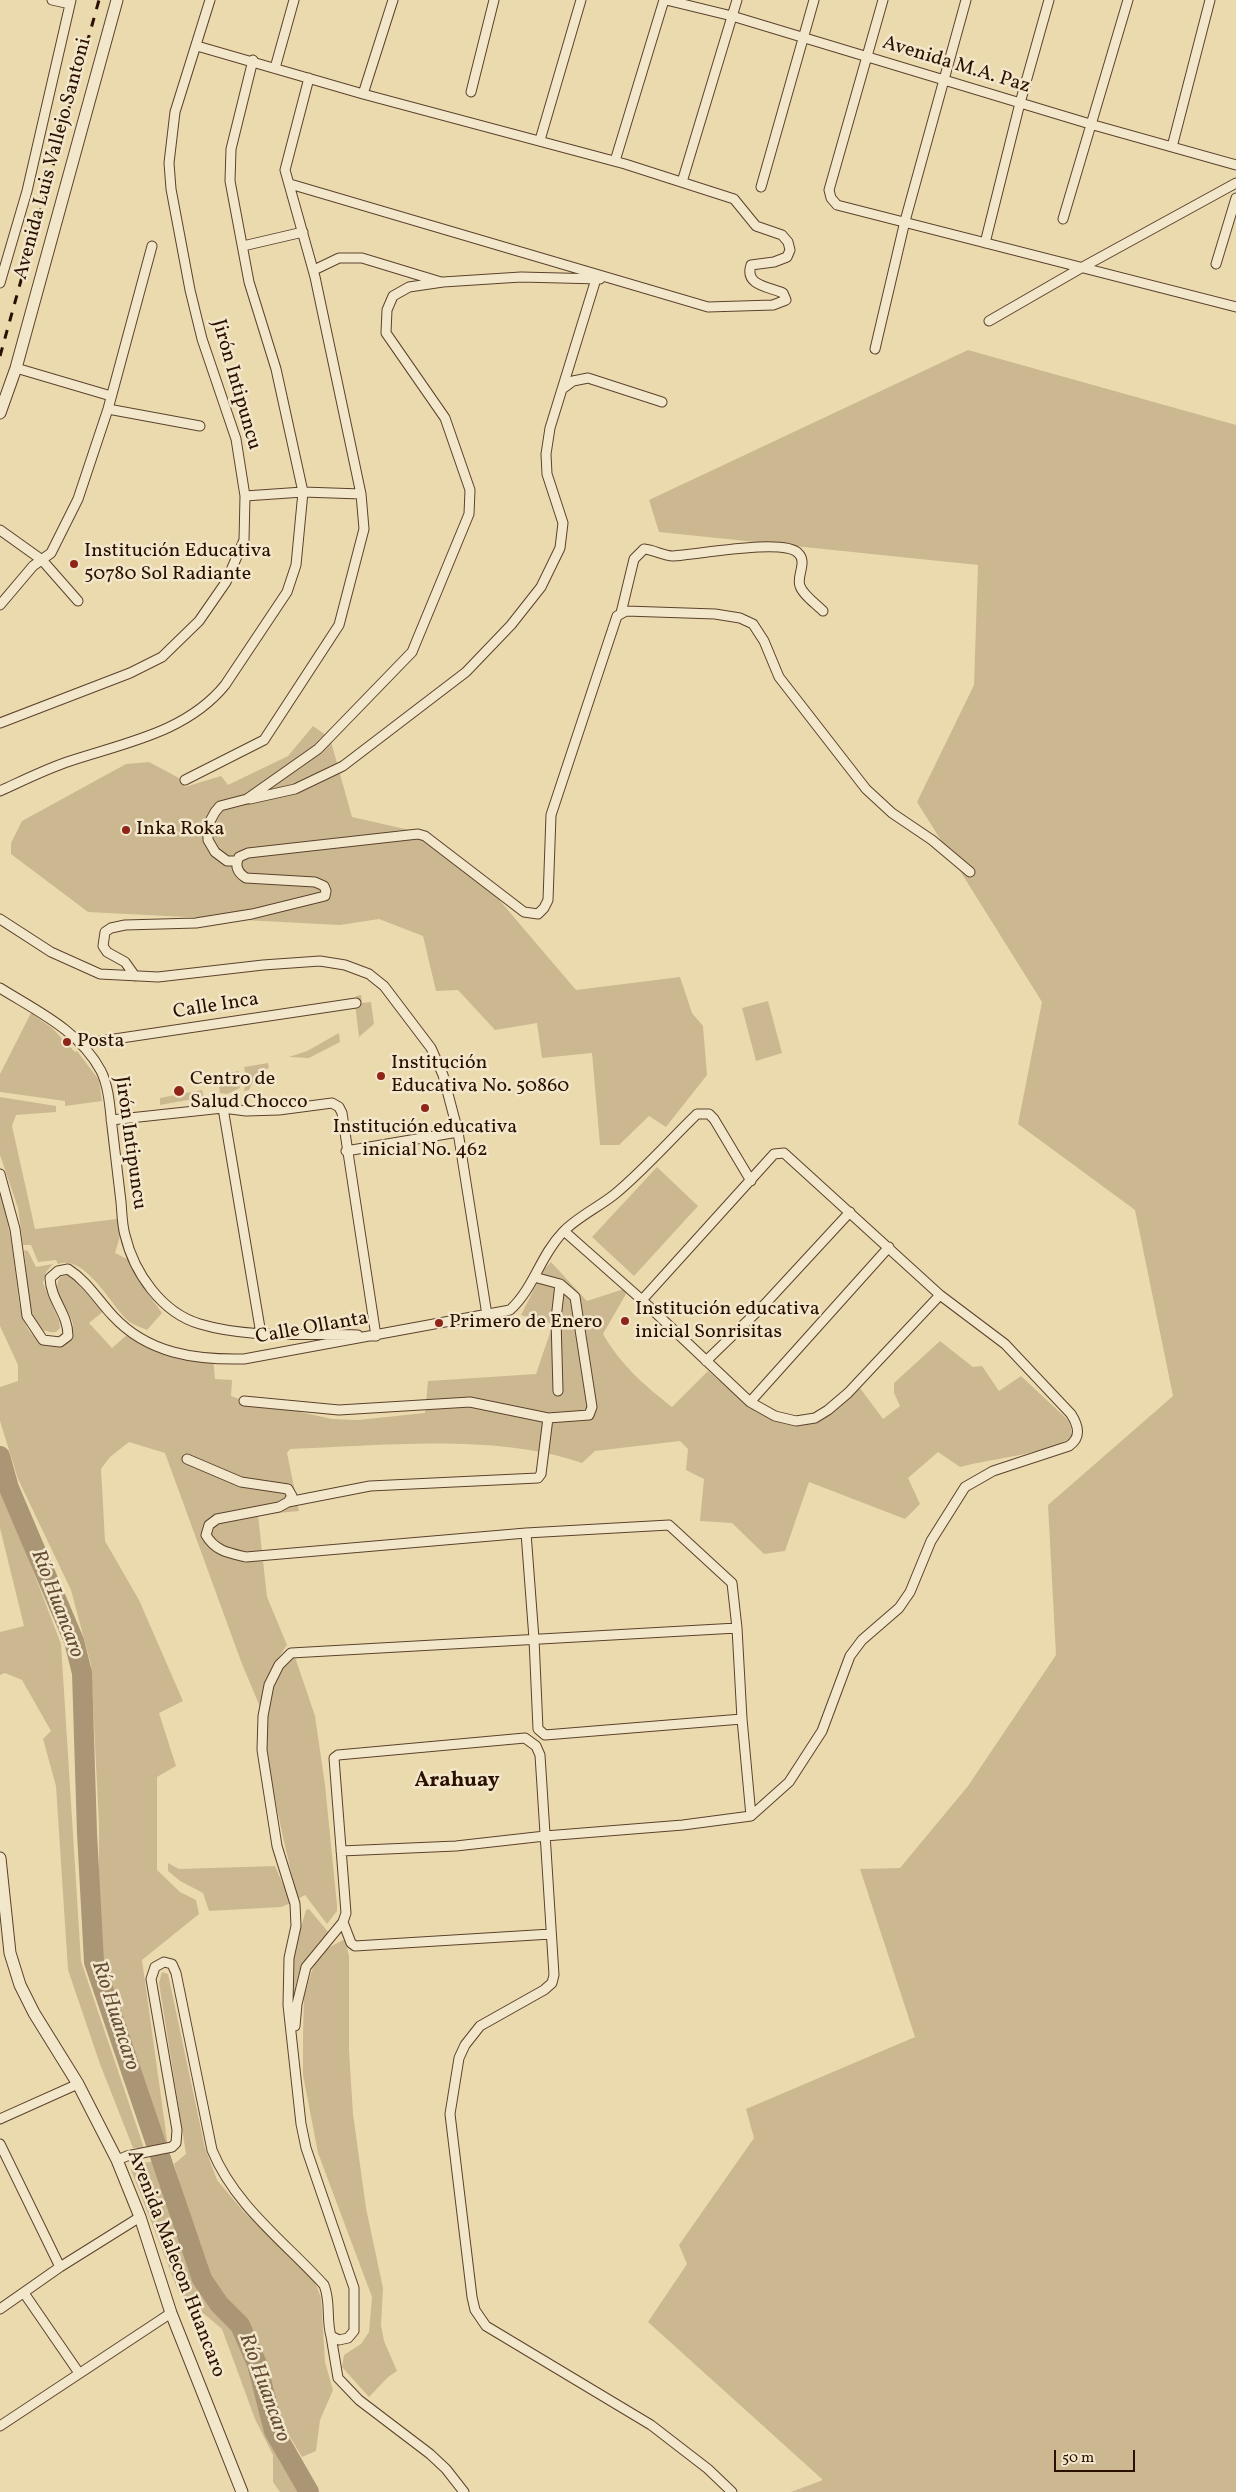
<!DOCTYPE html>
<meta charset="utf-8">
<style>
body{margin:0}
#map{position:relative;width:1236px;height:2492px;overflow:hidden;background:#ecdaaf;font-family:Vollkorn,serif}
canvas{display:block}
.scale{position:absolute;left:1054px;top:2450px;width:81px;height:22px;box-sizing:border-box;border:2px solid #2b1001;border-top:0;padding-left:6px;font-size:15px;line-height:18px;white-space:nowrap;color:#2b1001;-webkit-text-stroke:4px #f3e7cb;paint-order:stroke}
</style>
<div id="map">
<canvas width="1236" height="2492"></canvas>
<div class="scale">50 m</div>
</div>
<script>
const g = document.querySelector('canvas').getContext('2d');
g.lineJoin = 'round';
function fill(path, color) { g.fillStyle = color; g.fill(path, 'evenodd'); }
function trace(path, color, width, dash) { g.strokeStyle = color; g.lineWidth = width; g.lineCap = dash ? 'butt' : 'round'; g.setLineDash(dash || []); g.stroke(path); }
function write(font, color, halo, rows, align = 'center') {
  g.font = font + ' Vollkorn,serif'; g.lineWidth = 5; g.setLineDash([]); g.textBaseline = 'middle'; g.strokeStyle = halo; g.fillStyle = color; for (const [text, x, y, turn = 0] of rows) {
    g.save(); g.translate(x, y); g.rotate((+turn || 0) * Math.PI / 180); g.textAlign = isNaN(turn) ? turn : align; if (halo) g.strokeText(text, 0, 0); g.fillText(text, 0, 0); g.restore();
  }
}
const green = new Path2D(`
 M968,350L1236,425V2492H791L823,2480L648,2322L687,2264L679,2245L754,2138L746,2109L915,2037L860,1869L900,1868L968,1786L1056,1655L1048,1505L1173,1396L1135,1210L1018,1124L1042,1002L917,802L974,685L978,565L659,532L649,500Z
 M313,726L330,738L352,817L414,831L495,895L576,990L680,977L692,1013L703,1026L707,1075L666,1127L649,1116L619,1145H600L592,1053L542,1058L537,1023L495,1030L458,990L436,991L423,936L379,919L340,925L88,912L11,854V843L22,821L126,764L149,762L179,778L185,787L221,776L228,785L288,756Z
 M361,995L362,1003L371,1002L374,1024L359,1037L355,1004L357,1003L356,996Z
 M768,1001L782,1053L756,1061L742,1008Z
 M31,1013L52,1028L75,1052L77,1051L99,1080L102,1101L65,1106V1101L0,1092V1074Z
 M339,1033L340,1042L309,1058L289,1057L307,1051Z
 M268,1063L269,1068L257,1073L249,1090L244,1091L246,1079L244,1067Z
 M239,1071L240,1088L227,1094L220,1093L218,1080H222V1074Z
 M202,1090L204,1097L160,1105V1098Z
 M0,1097L56,1106V1112L16,1115L12,1126L35,1229L117,1219L121,1233L115,1253L133,1262L138,1280L162,1313L147,1330C140,1327 131,1324 126,1319C109,1302 85,1255 58,1264L56,1260L38,1262L31,1245H23L18,1208L0,1155Z
 M657,1167L698,1206L634,1276L592,1237Z
 M0,1195C8,1219 12,1244 15,1270C18,1288 18,1309 26,1326C32,1338 45,1344 57,1347C99,1324 45,1303 60,1277L68,1275L75,1277L105,1310L89,1323L112,1348L128,1334C152,1354 183,1355 213,1358L215,1379L232,1380L231,1396L263,1408L291,1410L332,1419L358,1420L425,1413L428,1381L536,1374L553,1324L521,1315L544,1269L551,1262L587,1301L630,1287L603,1334C621,1365 644,1385 672,1407L708,1371C742,1401 781,1432 828,1411C839,1406 850,1395 860,1388L883,1419L900,1406L894,1393V1383L940,1341L973,1367L982,1366L999,1391L1021,1376L1067,1419L1071,1427L1072,1437C1044,1455 993,1458 960,1467L938,1452L908,1478L920,1504L905,1519L809,1482L785,1551L764,1554L732,1523L700,1521L704,1479L686,1470L688,1449L680,1441L595,1451L582,1463C495,1433 381,1446 290,1449L287,1453L299,1511L258,1515L267,1597L287,1645C272,1667 265,1680 260,1707L242,1664L165,1453L129,1442L110,1457L101,1469L105,1541L139,1600L183,1701L159,1713L176,1766L157,1777V1870L180,1892L196,1900L199,1914L142,1960L168,2147L162,2149L103,1968L99,1941V1825L91,1665L71,1590L18,1479L0,1421V1387L18,1381V1365L0,1326Z
 M24,1250L28,1251L36,1267L53,1264L46,1272L43,1283L59,1321L60,1328L56,1332C48,1333 40,1330 36,1323C29,1313 26,1265 24,1250Z
 M0,1484L61,1644L81,1961L144,2148H133L100,2064L68,1970L56,1786L43,1739L51,1731L22,1680L5,1673L0,1675V1632L24,1626L0,1528Z
 M294,1654L315,1716L325,1785L337,1905V1911L327,1924L305,1895L298,1899C288,1860 279,1822 272,1783C270,1772 266,1760 265,1749C264,1721 270,1671 294,1654Z
 M168,1863L179,1869L275,1866L291,1903L281,1907L209,1911L203,1893L180,1881L168,1871Z
 M309,1909L329,1933C298,1963 295,1976 293,2018C283,1981 296,1945 306,1910Z
 M345,1939L349,1956V2050L353,2114L366,2208L383,2288L381,2325L384,2341L397,2371L388,2377L369,2397L342,2367L344,2355L361,2344L369,2332L372,2297L318,2153L303,2075V2037L304,1996L313,1967L326,1949Z
 M162,1972L168,1974L205,2148L217,2180L244,2212L315,2282L321,2298L325,2362L333,2390L320,2420L316,2451L302,2457L282,2424L259,2346L249,2324L226,2301L208,2277L174,2164L186,2154L159,1983Z
 M156,2161L200,2289L234,2326L251,2358L274,2443L302,2492H280L273,2482V2455L255,2419L222,2329L179,2293L131,2170L135,2164Z`);
const river = new Path2D(`
 M0,1456L9,1488L74,1641L82,1673L87,1833L94,1962L202,2279L219,2304L240,2325L257,2364L274,2431L309,2492`);
const minor = new Path2D(`
 M52,0L70,4
 M666,0L732,16L1090,124L1236,165
 M883,0L829,190L831,198L837,205L1236,307
 M197,46L363,94L625,164L734,199L756,226L782,235L788,242L790,250L787,257L774,262L751,265C744,286 770,287 783,293L786,300L773,305L708,307L290,184
 M275,68L294,0
 M471,92L494,0
 M363,94L393,0
 M540,140L581,0
 M1172,147L1210,0
 M615,161L664,0
 M682,182L737,0
 M761,187L814,0
 M1063,219L1128,0
 M985,243L1020,103L1049,0
 M243,246L303,232
 M1216,264L1236,198
 M314,270L339,258H362L441,282
 M0,283L27,191L71,0
 M989,321L1081,268L1236,183
 M875,349L905,221L966,0
 M16,368L111,396
 M562,389L573,381L588,378L662,402
 M108,409L200,426
 M245,496L303,492L361,494
 M0,530L42,560L78,601
 M0,605L33,566L51,553L78,499L108,409L152,246
 M621,613L634,559L644,549C655,550 663,556 673,556C697,555 783,538 798,553C808,562 796,576 800,586C803,595 816,604 823,611
 M0,723L130,673L162,657L199,621L226,582L244,540L245,496L236,439L202,339L190,290L171,189L169,163L175,112L210,0
 M185,780L264,740L339,625L364,529L361,494L315,277L285,170L309,78
 M0,791C22,781 44,770 67,762C123,743 186,733 225,685L287,592L296,565L303,492L276,369L249,282L230,181L231,149L253,60
 M250,799L295,789L343,766L466,672L511,625L541,587L560,548L563,523L547,474L546,454L550,428L596,279
 M237,861H227L215,852L208,840V825L215,812L220,806L247,799L318,749L412,652L469,514L470,490L445,418L386,333L387,310L393,296L409,287L443,282L521,277L600,279
 M0,919L51,952L100,974L158,977L263,965L320,961L345,965L369,974L384,986L431,1048L443,1075L458,1132L487,1315
 M135,976L125,962L107,952L103,946L105,932L111,928L125,925L196,923L252,914L325,896L326,891L324,886L315,882L246,878C238,873 234,866 239,857L248,853L418,834L425,836L524,912L538,914L544,908L548,900L551,815L617,616L626,611L715,614L740,618L753,624L764,641L779,677L866,789L892,813L932,840L970,872
 M0,988C37,1011 80,1031 101,1071C109,1087 110,1109 112,1126C115,1151 118,1176 121,1202C122,1213 122,1225 125,1235C134,1273 162,1313 200,1324C250,1339 306,1333 358,1335
 M81,1044L356,1003
 M223,1108L261,1334
 M111,1120L223,1108L246,1111L279,1110L332,1103L339,1107L342,1113L376,1336H371
 M346,1151L458,1132
 M0,1174L15,1229L27,1316L43,1340L60,1342L68,1336C68,1313 51,1301 50,1278L58,1271L68,1269C87,1281 98,1300 113,1316C148,1354 196,1360 244,1359L510,1310C534,1288 540,1256 563,1232C577,1217 599,1207 615,1194C644,1170 670,1140 697,1114H709L714,1119L751,1181
 M564,1231L642,1300
 M706,1361L765,1304L850,1212
 M558,1391L556,1319L560,1284
 M244,1401L339,1410L470,1402L548,1418
 M750,1402L889,1247
 M187,1459L241,1482L288,1489L292,1496L288,1502L279,1507L217,1519L209,1525L206,1535C215,1551 229,1553 246,1557L526,1533L669,1525L732,1583L737,1628L742,1719L751,1816
 M288,1502L370,1486L538,1478L541,1474L548,1418L589,1415L592,1407L575,1297L560,1284L534,1277
 M526,1533L534,1639L538,1729L545,1735L742,1719
 M341,1851L456,1846L545,1836L683,1825L751,1816L789,1782L822,1731L850,1656L862,1640L899,1608L910,1592L931,1541L965,1487L993,1471L1069,1446C1082,1437 1078,1425 1071,1414L1005,1344L940,1295L784,1153L774,1154L642,1300L750,1402L775,1416L796,1421L815,1418L828,1410L848,1393L940,1295
 M551,1934L355,1946L351,1943L343,1922L346,1913L334,1758L338,1755L525,1738L536,1746L540,1755L554,1975L552,1983L544,1990L480,2026L465,2045L459,2058L450,2114L472,2297L475,2310L486,2326L651,2425L708,2469L732,2492
 M295,2026L297,2004L306,1967L343,1922
 M0,2119L78,2084
 M0,2144L60,2267
 M117,2160L127,2156L172,2147L176,2143L177,2130L151,1979L155,1967L164,1962L172,1964L176,1973L212,2150C235,2206 285,2242 324,2285C331,2302 326,2319 331,2336L339,2340L348,2338L354,2331V2288L306,2148L301,2124L288,2005L289,1958L296,1926L295,1904L277,1846L262,1750L263,1716L269,1685L279,1665L291,1653L737,1628
 M24,2293L79,2373
 M0,2309L60,2267L140,2217
 M331,2336L338,2378L359,2400L430,2454L446,2469L464,2492
 M0,2426L171,2313`);
const tertiary = new Path2D(`
 M0,413L16,368L117,0
 M0,1858L10,1953L20,1985L34,2013L78,2084L117,2160L140,2217L171,2313L242,2492`);
const rail = new Path2D(`
 M0,356L99,0`);
const markers = [
 [74,564,5,"#8f2418"],
 [126,830,5,"#8f2418"],
 [67,1042,5,"#8f2418"],
 [381,1076,5,"#8f2418"],
 [179,1091,6,"#8f2418"],
 [425,1108,5,"#8f2418"],
 [625,1321,5,"#8f2418"],
 [439,1323,5,"#8f2418"]
];
const streetNames = [
 ["Avenida M.A. Paz",956,66,17],
 ["Avenida Luis Vallejo Santoni",54,159,-75],
 ["Jirón Intipuncu",235,385,74],
 ["Calle Inca",216,1007,-9],
 ["Jirón Intipuncu",129,1143,82],
 ["Calle Ollanta",312,1329,-10],
 ["Avenida Malecon Huancaro",175,2264,69]
];
const poiNames = [
 ["Institución Educativa",84,552],
 ["50780 Sol Radiante",84,575],
 ["Inka Roka",136,830],
 ["Posta",77,1042],
 ["Institución",391,1064],
 ["Educativa No. 50860",391,1087],
 ["Centro de",190,1080],
 ["Salud Chocco",190,1103],
 ["Institución educativa",425,1128,"center"],
 ["inicial No. 462",425,1151,"center"],
 ["Institución educativa",635,1310],
 ["inicial Sonrisitas",635,1333],
 ["Primero de Enero",449,1323]
];
const waterNames = [
 ["Río Huancaro",56,1604,69],
 ["Río Huancaro",114,2016,72],
 ["Río Huancaro",263,2388,70]
];
const neighbourhoodNames = [
 ["Arahuay",457,1782]
];
fill(green, '#cbb891');
trace(river, '#aa9574', 20);
trace(minor, '#5b422c', 11);
trace(tertiary, '#5b422c', 13);
trace(minor, '#f3e7cb', 9);
trace(tertiary, '#f3e7cb', 11);
trace(rail, '#2b1001', 3, [9, 9]);
for (const [x, y, r, color] of markers) { const dot = new Path2D(); dot.arc(x, y, r, 0, 2 * Math.PI); g.fillStyle = color; g.fill(dot); trace(dot, '#f3e7cb', 2); }
write('20px', '#2b1001', '#f3e7cb', streetNames);
write('20px', '#2b1001', '#f3e7cb', poiNames, 'left');
write('italic 21px', '#644c35', '#f3e7cb', waterNames);
write('bold 21px', '#2b1001', '#f3e7cb', neighbourhoodNames);
</script>
